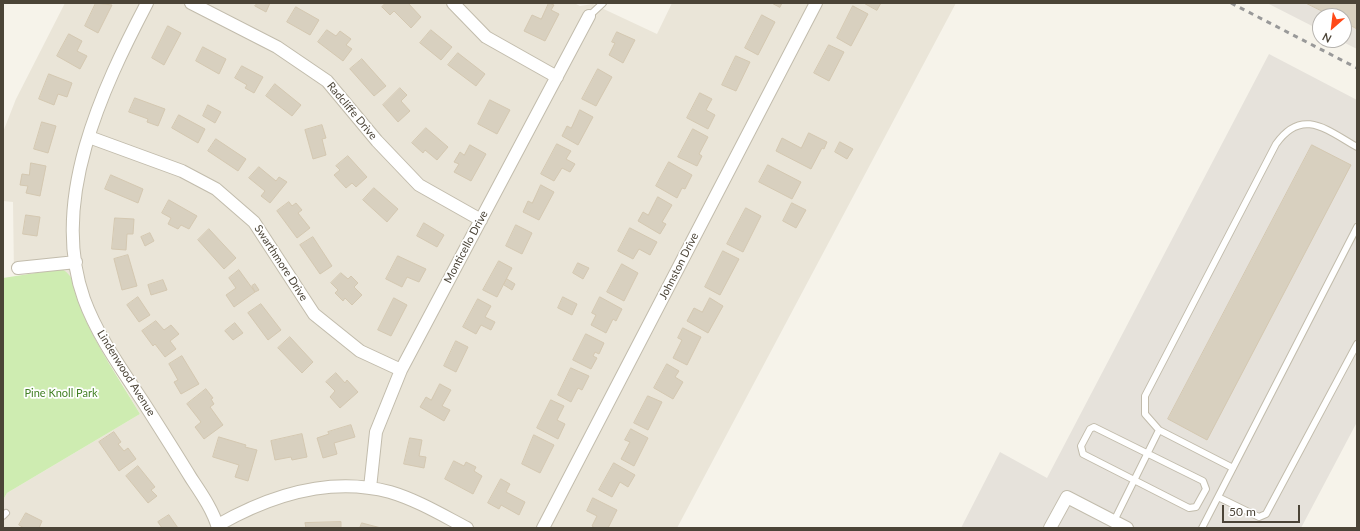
<!DOCTYPE html>
<style>
body{margin:0}
#map{position:relative;width:1360px;height:531px;overflow:hidden;background:#f6f3ea;font-family:Lato,sans-serif}
canvas{display:block}
.frame{position:absolute;inset:0;border:4px solid #4b4437;pointer-events:none}
.north{position:absolute;left:1312px;top:8px;width:40px;height:40px;box-sizing:border-box;background:#fff;border:1px solid #b7b4af;border-radius:50%;rotate:208deg;font-size:11px;font-weight:700;line-height:16px;text-align:center;color:#4b4437}
.north::after{content:'';display:block;margin:auto;width:14px;height:18px;background:#ff4918;clip-path:polygon(50% 0,100% 100%,50% 72%,0 100%)}
.scale{position:absolute;left:1222px;top:505px;width:78px;height:18px;box-sizing:border-box;border:2px solid #4b4437;border-top:0;padding-left:5px;font-size:12px;line-height:14px;white-space:nowrap;color:#4b4437;-webkit-text-stroke:3px #fff;paint-order:stroke}
</style>
<div id="map">
<canvas width="1360" height="531"></canvas>
<div class="frame"></div>
<div class="north">N</div>
<div class="scale">50 m</div>
</div>
<script>
const g = document.querySelector('canvas').getContext('2d');
g.lineJoin = 'round';
function fill(path, color) { g.fillStyle = color; g.fill(path, 'evenodd'); }
function trace(path, color, width, dash) { g.strokeStyle = color; g.lineWidth = width; g.lineCap = dash ? 'butt' : 'round'; g.setLineDash(dash || []); g.stroke(path); }
function write(font, color, halo, rows, align = 'center') {
  g.font = font + ' Lato,sans-serif'; g.lineWidth = 3.5; g.setLineDash([]); g.textBaseline = 'middle'; g.strokeStyle = halo; g.fillStyle = color; for (const [text, x, y, turn = 0] of rows) {
    g.save(); g.translate(x, y); g.rotate((+turn || 0) * Math.PI / 180); g.textAlign = isNaN(turn) ? turn : align; if (halo) g.strokeText(text, 0, 0); g.fillText(text, 0, 0); g.restore();
  }
}
const residential = new Path2D(`
 M65,3H574L580,6L593,4L657,34L672,3H956L677,528H3V500L7,493L140,414L91,331L61,269L14,275L13,202L3,201V132L16,99Z`);
const industrial = new Path2D(`
 M1267,3H1357V49L1339,40H1344V16H1320V30Z
 M1269,54L1357,100V422L1301,528H961L1000,452L1047,478Z`);
const green = new Path2D(`
 M61,269C76,275 76,295 81,309C96,346 120,380 140,414L7,493L3,500V278Z`);
const building = new Path2D(`
 M96,3L112,5L98,33L85,26Z
 M257,3H256H270L266,12L255,6Z
 M386,3H408L421,17L411,28L394,11L390,15L382,7Z
 M549,3L554,5L551,10L559,14L545,41L524,31L532,15L541,19Z
 M772,3H782L780,7Z
 M864,3H881L877,10Z
 M1306,3H1357V29L1344,22V16H1332Z
 M853,6L868,14L851,46L837,38Z
 M296,7L319,20L310,35L287,22Z
 M762,15L775,22L758,55L745,48Z
 M168,26L181,33L164,65L152,58Z
 M327,30L336,36L340,31L351,39L346,45L352,49L343,61L318,42Z
 M431,30L452,47L441,60L420,43Z
 M617,32L635,40L623,63L609,55L615,43L612,42Z
 M69,34L82,41L77,51L87,56L80,69L57,56Z
 M829,45L844,52L829,81L814,73Z
 M203,47L226,59L219,74L196,61Z
 M458,53L485,74L476,86L448,65Z
 M736,56L750,62L736,91L722,85Z
 M362,59L386,86L374,96L350,69Z
 M242,66L263,77L254,93L245,88L247,85L235,78Z
 M598,69L612,77L596,106L582,99Z
 M49,74L72,83L67,97L58,94L54,105L39,99Z
 M275,84L301,105L292,116L266,96Z
 M400,88L407,95L401,101L410,111L398,122L383,105Z
 M700,93L712,99L706,110L715,115L708,129L687,118Z
 M135,98L165,109L158,126L147,122L148,119L129,112Z
 M490,100L510,110L497,134L478,124Z
 M208,105L221,112L215,123L203,116Z
 M580,110L593,117L578,145L562,136L567,126L571,128Z
 M179,115L205,129L198,143L172,128Z
 M42,122L56,126L48,153L34,149Z
 M322,125L326,138L322,139L326,155L313,159L305,130Z
 M426,128L448,147L437,160L425,150L423,153L412,143Z
 M693,129L708,137L699,154L702,156L697,166L678,157Z
 M809,133L827,142L824,149L822,148L811,169L776,151L782,138L801,148Z
 M216,139L246,159L238,171L208,151Z
 M840,142L853,149L847,159L835,152Z
 M557,144L571,151L566,159L575,164L570,172L562,168L554,181L541,174Z
 M470,145L486,154L471,181L454,172L459,164L454,162L460,152L464,155Z
 M1312,145L1351,165L1207,440L1168,419Z
 M348,156L367,177L356,187L352,183L346,188L334,175L340,170L336,166Z
 M669,162L692,175L685,189L682,188L677,198L656,186Z
 M31,163L46,166L40,196L26,193L28,186L20,185L22,174L29,175Z
 M768,165L801,182L792,199L759,182Z
 M259,167L276,181L279,177L287,182L270,203L261,196L265,191L249,178Z
 M111,175L143,189L138,203L105,189Z
 M541,185L554,192L539,220L523,212L528,201L532,203Z
 M374,188L398,209L387,222L363,200Z
 M658,197L672,205L662,222L666,224L660,234L638,221L643,212L648,215Z
 M169,200L197,216L189,229L181,225L178,229L168,224L171,218L162,213Z
 M289,202L292,206L296,203L302,210L298,213L310,228L297,238L277,211Z
 M792,203L806,210L796,228L783,221Z
 M746,208L761,216L743,252L727,244Z
 M26,215L40,217L37,236L23,234Z
 M115,218L134,219L133,234H127L126,250L112,249Z
 M424,223L444,235L437,247L417,236Z
 M516,225L532,233L522,254L506,246Z
 M630,228L657,242L650,255L639,249L633,259L618,251Z
 M209,229L236,258L224,269L198,240Z
 M150,233L154,241L145,246L141,237Z
 M313,237L332,266L320,274L300,245Z
 M723,251L739,259L720,295L705,287Z
 M128,255L137,286L122,290L114,259Z
 M398,256L426,269L419,282L407,277L402,287L386,279Z
 M499,261L512,268L497,297L483,290Z
 M578,263L589,268L583,279L573,273Z
 M622,264L638,273L624,301L607,292Z
 M239,270L255,292L234,307L226,295L236,288L229,278Z
 M341,273L348,279L351,276L358,283L354,287L362,295L352,305L345,298L343,301L335,293L338,290L331,283Z
 M507,279L515,284L512,290L504,285Z
 M163,280L167,290L151,295L148,285Z
 M255,284L259,290L255,292L252,286Z
 M138,297L150,315L139,322L127,305Z
 M563,297L577,304L572,315L558,308Z
 M600,297L622,309L616,321L613,319L606,333L591,325L596,315L592,313Z
 M394,298L407,305L391,336L378,330Z
 M710,298L723,306L708,333L687,321L694,308L702,312Z
 M478,299L491,306L485,317L495,322L491,330L481,325L476,334L463,327Z
 M261,304L281,330L268,340L248,313Z
 M156,321L164,330L171,325L179,334L170,341L176,349L165,357L155,344L153,346L142,331Z
 M235,323L243,333L233,340L225,331Z
 M683,328L701,337L687,365L673,358L682,340L678,338Z
 M586,334L604,343L599,354L595,352L593,356L597,358L591,369L573,360Z
 M290,337L313,362L302,373L278,348Z
 M456,341L468,347L456,372L444,366Z
 M182,356L199,384L181,394L174,382L178,380L169,364Z
 M667,364L679,371L675,377L683,382L673,399L654,388Z
 M571,368L589,376L582,390L578,388L571,402L558,395Z
 M336,373L345,383L347,380L358,392L340,408L330,397L335,391L326,382Z
 M440,384L451,390L442,406L450,410L444,421L420,407L426,397L431,400Z
 M206,389L213,398L211,399L214,404L210,407L223,425L204,439L195,427L201,422L187,404Z
 M648,396L662,402L648,430L634,423Z
 M551,400L564,406L557,420L565,424L558,439L537,428Z
 M351,425L355,437L334,443L337,454L323,458L317,438L329,434L328,432Z
 M631,429L648,438L634,466L621,459L630,442L625,440Z
 M114,432L121,442L118,444L124,451L128,448L136,459L119,471L99,442Z
 M302,434L307,457L292,460L291,457L275,460L271,441Z
 M534,435L554,445L540,473L522,464Z
 M219,437L246,445L245,447L257,450L248,481L235,477L239,465L213,457Z
 M410,438L422,440L419,456L426,457L424,468L404,464Z
 M454,461L464,466L466,462L476,467L474,471L482,476L473,494L445,479Z
 M614,463L635,475L628,487L620,482L612,497L599,490Z
 M138,466L155,487L151,490L157,496L148,503L126,476Z
 M501,479L510,484L506,492L525,502L519,515L501,505L499,509L488,503Z
 M593,498L617,510L608,528H595L592,526L597,516L587,511Z
 M26,513L42,521L39,528H24L19,525Z
 M169,515L178,528H162L158,522Z
 M341,522V528H306L305,523Z
 M362,523L381,528H360Z`);
const service = new Path2D(`
 M589,16L603,3
 M1094,427L1203,481L1206,489L1196,507L1189,508L1083,454L1081,446L1090,429Z
 M1233,468L1159,430L1145,414V396L1276,144C1302,107 1327,130 1357,147
 M1218,497L1259,517L1266,514L1357,344
 M3,516L6,513
 M1114,521L1159,430
 M1202,528L1357,227`);
const minor = new Path2D(`
 M147,3C102,89 49,201 84,299C99,340 126,375 149,411C163,433 177,455 191,478C201,493 213,510 218,528
 M191,3L277,47L327,81L377,141L419,185L481,220
 M453,3L486,37L557,77
 M89,137L182,171L216,189L254,222L314,314L360,351L401,370
 M18,268L76,262
 M370,488L376,432L401,370L589,16
 M218,525C269,496 330,476 390,492C417,500 442,515 467,528
 M543,528L816,3
 M1050,528L1067,497L1127,528`);
const rail = new Path2D(`
 M1231,3L1357,68`);
const streetNames = [
 ["Radcliffe Drive",352,111,50],
 ["Monticello Drive",466,247,-62],
 ["Swarthmore Drive",281,263,57],
 ["Johnston Drive",679,266,-63],
 ["Lindenwood Avenue",126,373,58]
];
const parkNames = [
 ["Pine Knoll Park",61,393]
];
fill(residential, '#eae5d8');
fill(industrial, '#e6e2db');
fill(green, '#ceecb1');
fill(building, '#d8d0bf');
trace(building, '#d4c8b1', 1);
trace(service, '#c2bcac', 8);
trace(minor, '#c2bcac', 14);
trace(service, '#fff', 6);
trace(minor, '#fff', 12);
trace(rail, '#999', 3, [5, 5]);
write('11px', '#4b4437', '#fff', streetNames);
write('11px', '#438126', '#fff', parkNames);
</script>
